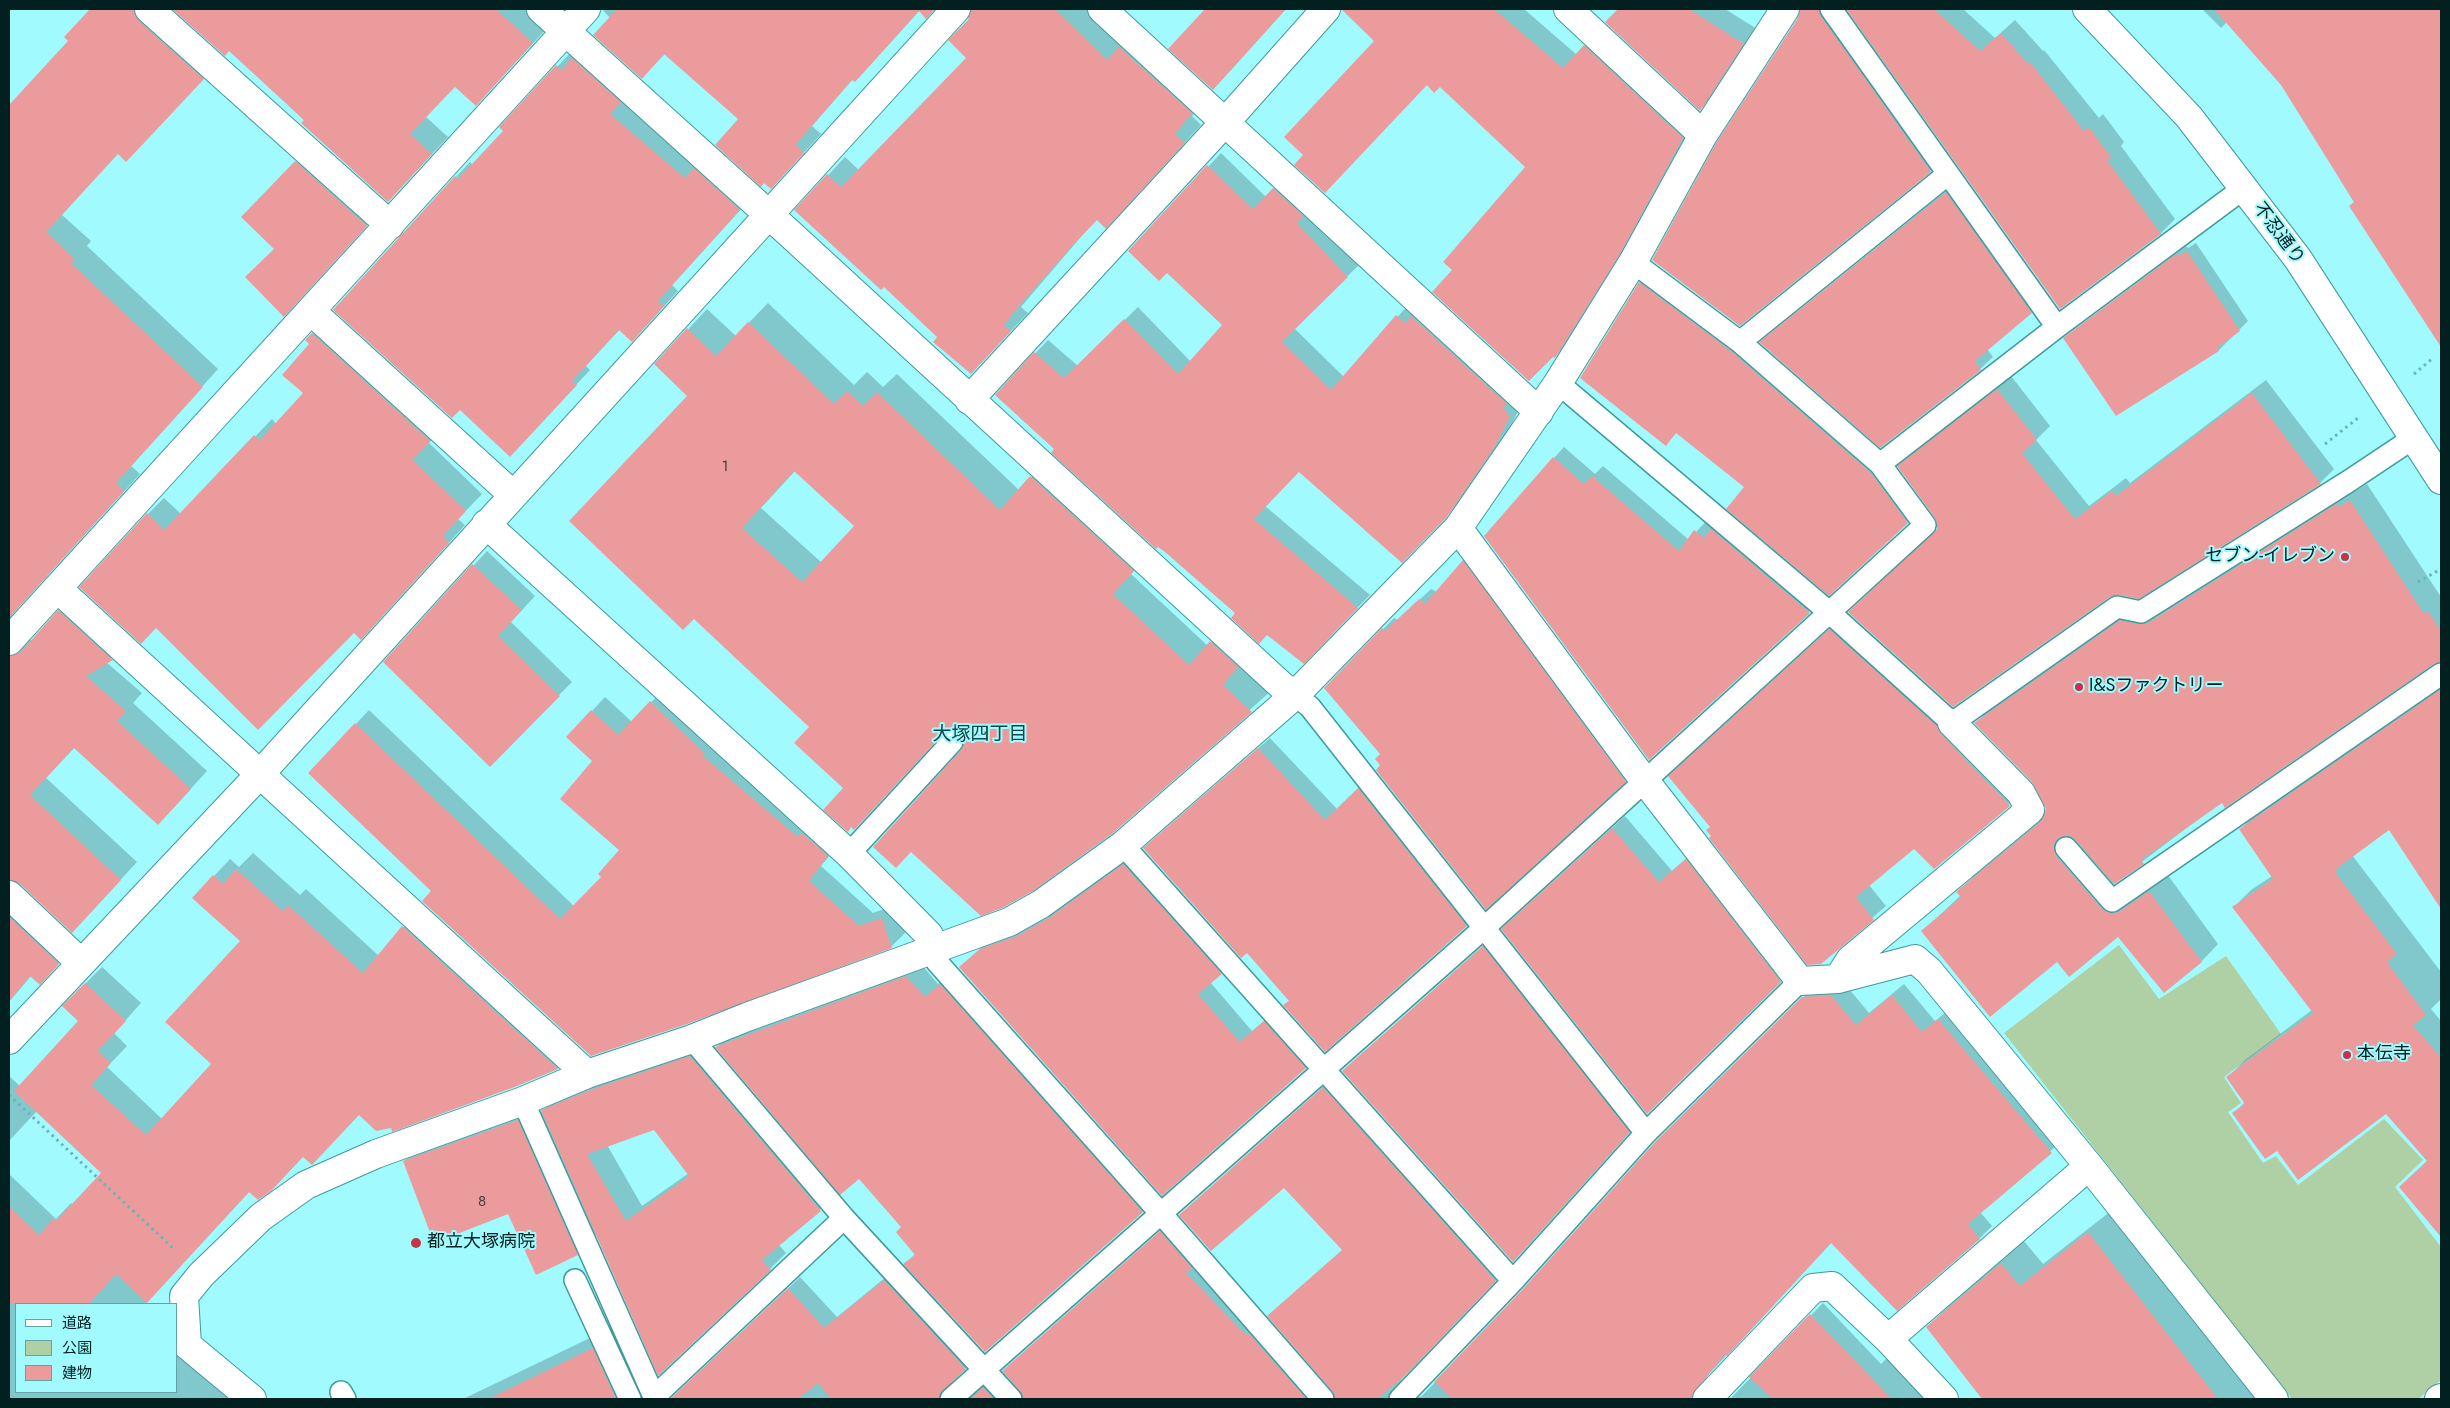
<!DOCTYPE html>
<meta charset="utf-8">
<style>
body{margin:0}
#map{position:relative;width:2450px;height:1408px;overflow:hidden;background:#a1fafe;font-family:Jost,"Noto Sans JP",sans-serif}
canvas{display:block}
.frame{position:absolute;inset:0;border:10px solid #032021;pointer-events:none}
.legend{position:absolute;left:15px;top:1303px;width:162px;height:90px;box-sizing:border-box;background:#a1fafe;border:1px solid #62a3a6;margin:0;padding:6px 9px;list-style:none;font-size:15px;color:#032021}
.legend li{display:flex;align-items:center;gap:10px;height:25px}
.legend b{width:25px;border:1px solid #62a3a6}
</style>
<div id="map">
<canvas width="2450" height="1408"></canvas>
<div class="frame"></div>
<ul class="legend">
<li><b style="height:6px;background:#fff"></b>道路</li>
<li><b style="height:14px;background:#aed0a4"></b>公園</li>
<li><b style="height:14px;background:#ec9b9d"></b>建物</li>
</ul>
</div>
<script>
const g = document.querySelector('canvas').getContext('2d');
g.lineJoin = 'round';
function fill(path, color) { g.fillStyle = color; g.fill(path, 'evenodd'); }
function trace(path, color, width, dash) { g.strokeStyle = color; g.lineWidth = width; g.lineCap = dash ? 'butt' : 'round'; g.setLineDash(dash || []); g.stroke(path); }
function write(font, color, halo, rows, align = 'center') {
  g.font = font + ' Jost,"Noto Sans JP",sans-serif'; g.lineWidth = 4; g.setLineDash([]); g.textBaseline = 'middle'; g.strokeStyle = halo; g.fillStyle = color; for (const [text, x, y, turn = 0] of rows) {
    g.save(); g.translate(x, y); g.rotate((+turn || 0) * Math.PI / 180); g.textAlign = isNaN(turn) ? turn : align; if (halo) g.strokeText(text, 0, 0); g.fillText(text, 0, 0); g.restore();
  }
}
const green = new Path2D(`
 M2119,945L2159,999L2226,956L2281,1034L2224,1077L2241,1103L2228,1112L2263,1163L2276,1156L2298,1185L2384,1119L2423,1160L2395,1187L2441,1247V1380L2418,1399H2292L2004,1033Z`);
const shadow = new Path2D(`
 M92,9H160L219,62L143,144L118,153L62,215L91,241L87,246L218,369L131,466L140,474L14,612L10,619L23,640H32L76,595L128,643L106,662L142,693L133,703L207,771L174,807L75,747L46,778L137,862L88,915L10,879V882L75,947L56,966L32,975L9,1002V864L11,861L9,859V705L29,683L9,672V107L70,41L66,37Z
 M174,9H530L549,26L476,105L455,85L426,117L448,137L388,201L230,49L225,54Z
 M602,9H934L926,17L920,10L872,63L855,81L853,79L812,126L821,134L788,170L739,119L665,54L642,77L610,18Z
 M972,9H1115L1208,95L1192,116L1201,125L1123,210L1097,219L1091,225L1021,307L1028,313L971,373L939,337L884,286L796,210L845,157L859,170L968,58L969,20Z
 M1206,9H1286L1230,71L1170,49Z
 M1364,9H1524L1577,55L1599,32L1697,124L1633,239L1569,343L1555,357L1454,270L1526,167L1440,85L1427,84L1305,155L1375,41L1354,19Z
 M1620,9H1725L1757,29L1714,95L1700,109L1607,22Z
 M1800,9H1839L1944,157L1930,171L1740,325Z
 M1848,9H1963L1995,38L2015,20L2043,51L2044,50L2099,118L2103,114L2124,142L2121,146L2175,219L2161,233L2060,308Z
 M2202,9H2441V340H2438L2282,84L2227,22L2221,28Z
 M572,51L754,195L672,285L678,291L646,326L620,329L586,366L590,370L524,440L460,408L334,310L456,177L470,162L473,165L505,131L501,127Z
 M308,150L378,213L296,303L276,248L243,217Z
 M1221,153L1266,197L1287,176L1360,264L1294,328L1344,377L1410,303L1522,403L1507,434L1459,503L1402,561L1299,470L1265,506L1370,595L1304,662L1268,634L1237,613L996,395L1048,340L1078,366L1138,307L1191,362L1224,324L1167,271L1130,251Z
 M1958,181L2043,300L1987,349L1993,357L1980,369L1881,446L1761,342Z
 M2196,243L2248,321L2219,350L2116,415L2065,338L2186,246L2188,248Z
 M1649,274L1741,343L1916,514L1907,522L1746,486L1677,432L1666,444L1640,283Z
 M768,303L854,385L867,372L883,387L897,374L1019,490L1050,458L1153,551L1131,574L1208,646L1231,623L1271,691L1112,832L962,751L966,744L962,732L954,728L944,732L845,788L811,727L689,396L656,364L707,309L736,336ZM795,471L855,526L822,563L761,508Z
 M329,317L446,423L429,443L482,494L458,519L465,525L378,621L354,631L258,728L148,514L164,498L181,514L272,419L276,424L305,393L313,334Z
 M2011,376L2050,426L2036,440L2089,506L2126,478L2130,483L2266,380L2334,469L2320,483L2138,597L1938,528L1936,517L1899,467L1913,453Z
 M1564,447L1595,474L1603,466L1689,540L1706,521L1820,601L1649,759L1554,458Z
 M2367,484L2441,597V660L2433,663L2222,801L2113,884L2120,892L2167,874L2218,944L2201,962L2118,936L1923,931L1961,895L1958,892L1975,875L2043,818L2047,810L2033,781L1976,723L1993,706L2138,604L2354,488L2356,491Z
 M1475,550L1636,769L1625,781L1382,765V754L1326,688L1394,618L1398,620L1431,589L1437,592Z
 M487,551L535,596L511,622L572,682L490,765L385,662Z
 M1843,618L2022,793L1934,868L1915,847L1869,885L1886,906L1820,963L1713,836L1711,827L1683,764Z
 M2441,685V907L2389,828L2352,855L2441,972V999L2431,1009L2441,1021V1235L2400,1187L2428,1160L2386,1113L2277,1149L2234,1113L2245,1102L2228,1077L2245,1060L2312,1010L2234,907L2251,890L2272,876L2241,829L2258,811Z
 M665,688L841,842L821,866L873,913L895,905L905,933L891,947L686,1023L432,891L356,724L369,710L574,906L603,877L620,850L594,761L592,711L605,697L632,722Z
 M1270,738L1337,809L1370,777L1478,914L1466,925L1290,1000L1156,837Z
 M1625,816L1672,871L1699,847L1793,968L1647,1112L1516,916Z
 M253,853L300,895L306,889L379,956L419,910L574,1052L558,1068L517,1085L391,1127L359,1113L303,1156L250,1191L145,1304H16V1392H176V1340L244,1399H9V1174L56,1219L71,1203L73,1205L103,1173L37,1111L9,1141V1076L20,1086L80,1021L85,984L102,967L141,1003L114,1033L127,1046L107,1067L162,1119L213,1064L241,941L214,876L230,859L239,867Z
 M1136,853L1233,961L1210,982L1252,1031L1277,1010L1317,1056L1305,1068L960,967L993,937L1030,924L1062,906Z
 M1494,936L1640,1121L1524,1250L1343,1071Z
 M920,963L938,984L953,972L1155,1199L1142,1212L905,1264L916,1253L902,1227L859,1177L717,1047L729,1034Z
 M1844,983L1869,1013L1904,984L1935,1021L1951,1008L2063,1140L1980,1212L1992,1226L1980,1238L1897,1309L1832,1242L1708,1375L1704,1382V1390L1710,1399H1633L1559,1336L1539,1357L1581,1399H1411L1422,1396L1523,1290L1656,1142L1816,985Z
 M707,1041L837,1194L779,1245L786,1253L770,1269L597,1234L577,1254L509,1213L404,1161L423,1143L536,1102L541,1112L559,1095ZM654,1129L689,1173L642,1206L607,1145Z
 M1336,1076L1507,1268L1403,1377L1399,1383L1400,1391L1410,1399H1332H1335L1343,1250L1284,1186L1180,1215Z
 M2111,1211L2258,1399H2091L2077,1381L2054,1399H1984L1927,1327L1950,1305L2024,1241L2043,1264Z
 M1173,1220L1332,1399H968L996,1376L1014,1396L1024,1399V1395L1004,1371Z
 M897,1268L977,1356L951,1382L950,1388L966,1399H463L619,1324L660,1398H674L800,1277L837,1317Z
 M1823,1303L1881,1364L1889,1356L1934,1399H1730Z`);
const building = new Path2D(`
 M90,9H134L139,21L204,79L126,162L118,154L46,232L75,259L71,263L203,387L116,483L124,491L9,618V105L68,41L64,37Z
 M172,9H496L533,43L476,106L455,87L410,134L432,154L388,202L301,123L304,120L229,51L225,56Z
 M617,9H935L926,19L919,11L855,82L852,80L796,144L804,153L771,189L764,183L761,187L715,145L738,119L664,54L642,79L593,35Z
 M971,9H1055L1107,60L1119,47L1192,113L1175,134L1185,143L1106,229L1097,220L1074,244L1018,307L1004,325L1011,331L971,374L933,342L937,337L884,287L881,290L794,210L827,174L841,187L966,58L948,40L968,20Z
 M1205,9H1286L1213,90L1168,49Z
 M1341,9H1494L1563,68L1584,45L1683,138L1620,254L1555,358L1553,357L1529,381L1432,292L1452,270L1443,262L1525,167L1440,87L1434,93L1427,85L1325,193L1294,165L1303,155L1284,137L1374,41Z
 M1618,9H1689L1744,44L1700,111L1605,22Z
 M1800,9H1819L1821,16L1931,172L1740,326L1652,260L1716,143L1798,18Z
 M1846,9H1934L1980,51L2001,33L2028,64L2030,62L2084,131L2089,127L2111,157L2107,160L2161,234L2060,309Z
 M2214,9H2441V347L2349,206L2354,202L2281,85Z
 M572,58L621,102L610,114L685,178L694,168L740,210L658,301L664,306L632,342L619,330L572,381L577,385L510,457L460,410L452,418L333,310L455,176L458,179L503,131L499,127L556,65L562,70Z
 M295,161L367,226L284,317L245,277L274,249L241,217Z
 M1207,165L1253,209L1273,188L1303,216L1297,223L1348,277L1282,342L1331,390L1396,315L1405,323L1411,316L1507,404L1503,408L1510,416L1494,448L1446,518L1402,563L1299,472L1254,519L1358,608L1304,664L1267,635L1259,644L1231,618L1235,613L1165,552L1158,547L1156,549L1051,453L1054,449L995,395L1034,352L1064,378L1124,319L1178,374L1222,325L1167,273L1159,281L1128,251Z
 M1946,192L2032,313L1975,361L1981,370L1880,448L1759,342Z
 M2187,251L2240,331L2217,348L2219,351L2116,416L2063,338L2176,254L2178,256Z
 M1639,282L1732,352L1871,473L1908,523L1829,596L1726,509L1744,487L1676,433L1666,446L1580,378Z
 M748,322L834,404L847,391L863,406L877,392L1000,510L1030,476L1134,571L1113,594L1189,665L1210,641L1238,667L1223,685L1252,712L1113,833L1033,891L1002,908L981,916L911,852L896,868L873,847L961,750L964,739L960,733L949,730L943,734L854,830L851,827L848,832L823,810L843,788L794,743L809,727L694,619L683,630L569,521L687,396L654,364L687,328L716,356ZM794,471L854,526L802,582L742,528Z
 M312,333L430,441L413,460L466,511L443,536L449,543L361,640L354,633L258,730L156,628L141,644L79,587L147,513L164,530L254,435L260,440L303,393L282,375L309,344L305,340Z
 M1997,389L2037,440L2022,453L2075,519L2112,491L2116,496L2252,393L2321,484L2139,599L2119,595L2110,597L1953,707L1848,612L1937,529L1935,518L1897,466Z
 M1553,457L1584,484L1592,476L1679,551L1694,530L1704,538L1711,529L1810,613L1649,760L1484,536Z
 M2350,500L2424,614L2428,611L2441,631V662L2434,664L2225,808L2222,803L2141,860L2144,864L2114,884L2075,839L2070,836L2058,838L2054,844L2056,856L2103,910L2113,913L2119,912L2149,891L2202,962L2164,993L2118,937L2069,977L2057,962L1990,1017L1921,931L1961,897L1956,892L2040,822L2046,809L2032,782L1974,723L2120,620L2138,624L2148,623L2336,504L2339,507Z
 M1463,560L1626,782L1486,910L1376,770L1380,765L1375,759L1380,754L1324,688L1382,628L1385,631L1419,599L1425,604Z
 M472,564L522,610L498,636L560,696L490,767L383,662Z
 M58,610L113,660L86,676L126,711L117,721L191,789L158,825L74,748L30,795L121,880L72,933L20,884L9,880V656L21,652Z
 M1829,629L1937,726L1941,734L2010,806L1934,869L1914,849L1856,897L1874,920L1821,964L1807,965L1709,838L1711,836L1706,830L1710,827L1668,776Z
 M2441,689V909L2389,830L2336,869L2337,871L2335,872L2397,954L2387,962L2426,1015L2413,1025L2441,1058V1237L2399,1187L2427,1161L2386,1114L2298,1180L2277,1151L2265,1159L2232,1113L2245,1104L2226,1077L2313,1013L2232,907L2273,879L2239,829Z
 M650,701L705,754L703,756L798,837L802,833L828,856L809,881L859,926L882,918L892,948L687,1024L591,1056L422,901L431,891L308,773L355,723L560,919L601,877L598,874L619,850L560,799L592,761L566,737L591,710L618,735Z
 M1258,748L1325,820L1358,788L1467,926L1325,1052L1283,1005L1289,1001L1247,953L1241,958L1143,848Z
 M1612,828L1659,882L1686,859L1781,982L1647,1114L1501,929Z
 M1123,864L1222,974L1198,994L1240,1042L1264,1021L1306,1068L1162,1196L959,967L980,949L1017,936L1049,918Z
 M236,869L283,911L288,905L363,973L402,926L558,1069L517,1086L392,1132L391,1128L376,1131L359,1115L312,1165L303,1157L271,1191L258,1200L249,1192L147,1303L116,1274L89,1304H9V1206L39,1235L53,1219L56,1221L101,1173L14,1091L78,1021L62,1006L85,983L126,1021L98,1051L111,1063L91,1085L146,1135L211,1064L165,1022L240,941L192,898L213,875L223,884Z
 M9,916L59,964L40,985L30,976L9,1001Z
 M1483,946L1630,1132L1513,1262L1342,1071Z
 M906,976L925,997L940,984L1143,1212L985,1352L903,1264L915,1255L896,1232L901,1227L859,1179L840,1195L715,1047Z
 M1831,995L1856,1025L1892,995L1922,1032L1938,1019L2052,1153L1968,1224L1980,1239L1897,1311L1831,1243L1727,1356L1725,1354L1689,1399H1453L1434,1382L1522,1290L1655,1142L1802,997Z
 M690,1056L821,1211L762,1260L771,1270L658,1376L541,1110L593,1089ZM654,1130L689,1176L626,1221L587,1154Z
 M1323,1087L1496,1281L1406,1375L1377,1399H1335L1332,1391L1267,1316L1342,1250L1284,1188L1211,1251L1179,1215Z
 M518,1120L578,1255L536,1275L508,1214L434,1243L403,1161Z
 M1160,1231L1192,1268L1186,1273L1246,1335L1248,1333L1307,1399H1023L1020,1391L1002,1371Z
 M2088,1232L2218,1399H1982L1926,1327L2001,1263L2020,1286Z
 M884,1280L966,1369L943,1390L939,1399H831L818,1383L798,1399H670L788,1288L824,1328Z
 M1810,1314L1892,1399H1773L1749,1377Z
 M593,1348L616,1399H488Z
 M983,1387L994,1399H970Z`);
const path = new Path2D(`
 M2414,374L2432,359
 M2325,444L2358,418
 M2418,582L2441,569
 M9,1095L175,1250`);
const service = new Path2D(`
 M1831,9L2057,327
 M1740,342L1948,174
 M1558,383L1829,612L1952,723L2117,607L2141,612L2349,481L2415,437
 M1880,464L2057,327L2244,188
 M1295,695L1310,707L1646,1133
 M1123,845L1513,1281
 M2066,848L2112,901L2441,674
 M849,854L952,742
 M932,948L937,962L1172,1226L1323,1399
 M692,1039L844,1218L1011,1399
 M523,1101L655,1399
 M575,1280L630,1399
 M341,1392L345,1399
 M654,1397L844,1218
 M951,1399L1484,928L1925,525L1880,464L1740,342L1633,262
 M1400,1399L1513,1281L1646,1133L1800,981`);
const minor = new Path2D(`
 M149,9L390,225
 M541,9L788,232L1282,686L1295,695
 M1102,9L1539,412
 M1568,9L1703,135
 M311,311L512,494
 M969,400L1237,109L1326,9
 M486,524L849,854L929,935L932,948
 M1458,528L1635,768L1800,981L1838,979L1850,960L2030,810L2021,793L1952,723
 M57,588L587,1074
 M9,641L586,9
 M9,895L81,963
 M1838,979L1915,959L1929,971L2089,1166L2274,1399
 M9,1040L260,774L956,9
 M1888,1339L2089,1166
 M252,1399L187,1345L184,1296L201,1275L261,1217L306,1185L376,1154L523,1101L587,1074L692,1039L747,1017L1009,922L1041,904L1123,845L1295,695L1458,528L1558,383L1633,262L1703,135L1785,9
 M1707,1399L1813,1288L1832,1286L1888,1339L1944,1399
 M2439,1399L2441,1398`);
const secondary = new Path2D(`
 M2087,9L2189,117L2298,259L2441,480`);
const markers = [
 [2345,557,5,"#c63547"],
 [2079,687,5,"#c63547"],
 [2347,1055,5,"#c63547"],
 [416,1243,6,"#c63547"]
];
const numberNames = [
 ["1",725,467],
 ["8",482,1202]
];
const streetNames = [
 ["不忍通り",2278,234,53]
];
const poiNames = [
 ["セブン-イレブン",2335,557,"right"],
 ["I&Sファクトリー",2089,687],
 ["本伝寺",2357,1055],
 ["都立大塚病院",427,1243]
];
const neighbourhoodNames = [
 ["大塚四丁目",980,735]
];
fill(green, '#aed0a4');
fill(shadow, '#0003');
fill(building, '#ec9b9d');
trace(service, '#3f9a9d', 24);
trace(minor, '#3f9a9d', 30);
trace(secondary, '#3f9a9d', 30);
trace(path, '#6db3b6', 3, [2.5, 4]);
trace(service, '#fff', 21);
trace(minor, '#fff', 28);
trace(secondary, '#fff', 28);
for (const [x, y, r, color] of markers) { const dot = new Path2D(); dot.arc(x, y, r, 0, 2 * Math.PI); g.fillStyle = color; g.fill(dot); trace(dot, '#a1fafe', 2); }
write('15px', '#3d3f40', null, numberNames);
write('18px', '#032021', '#a1fafe', streetNames);
write('18px', '#032021', '#a1fafe', poiNames, 'left');
write('19px', '#154648', '#a1fafe', neighbourhoodNames);
</script>
